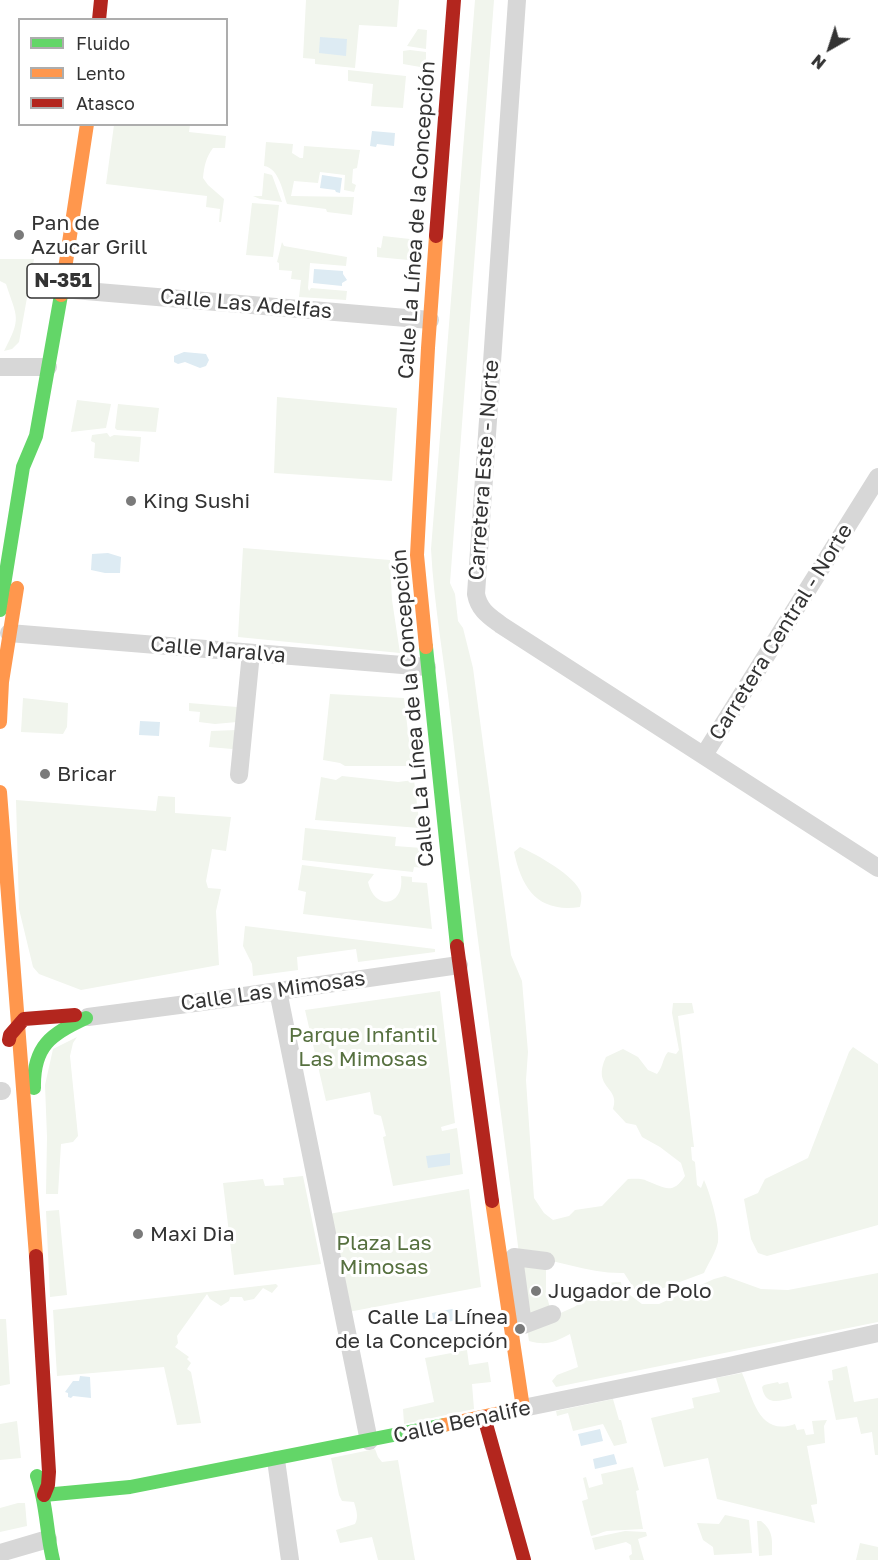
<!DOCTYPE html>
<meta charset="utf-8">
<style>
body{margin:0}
#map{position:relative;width:878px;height:1560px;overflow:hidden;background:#fff;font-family:"Golos Text",sans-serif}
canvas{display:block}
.legend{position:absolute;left:18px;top:18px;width:210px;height:108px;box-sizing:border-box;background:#fff;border:2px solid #adadad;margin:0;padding:8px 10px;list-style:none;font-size:18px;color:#333}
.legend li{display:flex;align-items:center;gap:12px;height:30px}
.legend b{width:30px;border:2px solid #adadad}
.north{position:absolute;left:800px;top:18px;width:60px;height:60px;-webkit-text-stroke:4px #fff;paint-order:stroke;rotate:219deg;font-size:16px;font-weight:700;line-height:24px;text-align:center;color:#333}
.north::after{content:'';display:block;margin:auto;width:21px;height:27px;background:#333;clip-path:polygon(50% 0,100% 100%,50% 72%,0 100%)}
</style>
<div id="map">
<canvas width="878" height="1560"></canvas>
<ul class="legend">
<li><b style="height:8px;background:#63d668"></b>Fluido</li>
<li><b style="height:8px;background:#ff974d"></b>Lento</li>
<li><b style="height:8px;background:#b3261e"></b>Atasco</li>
</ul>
<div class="north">N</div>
</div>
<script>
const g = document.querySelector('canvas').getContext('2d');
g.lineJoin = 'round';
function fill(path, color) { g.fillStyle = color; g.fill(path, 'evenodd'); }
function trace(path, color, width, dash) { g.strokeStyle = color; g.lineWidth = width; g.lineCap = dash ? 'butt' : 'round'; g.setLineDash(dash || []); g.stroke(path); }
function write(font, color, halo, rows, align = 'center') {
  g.font = font + ' "Golos Text",sans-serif'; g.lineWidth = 6; g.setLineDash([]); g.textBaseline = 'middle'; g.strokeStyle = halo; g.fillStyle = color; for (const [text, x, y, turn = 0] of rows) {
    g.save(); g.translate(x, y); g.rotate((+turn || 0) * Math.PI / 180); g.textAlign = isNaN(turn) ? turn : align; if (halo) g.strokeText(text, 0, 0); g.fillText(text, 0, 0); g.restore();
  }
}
const green = new Path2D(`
 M306,0H399L397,27L359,25L355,68L315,64V59L303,58Z
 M475,0H494L450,583L455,594L458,621L463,628L473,668L511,955L522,981L528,1052L526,1080L534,1198L544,1213L553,1220L569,1216L575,1210L602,1206L628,1179C634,1179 642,1178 647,1181C664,1187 672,1196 685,1176L681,1163L660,1147L642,1137L636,1125L626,1123L613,1109C621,1086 591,1089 606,1057L623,1049L638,1057L648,1070L657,1074C664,1065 662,1059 668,1052L676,1054L679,1050L672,1013L673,1003H692L694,1013L678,1016L694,1147H691L692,1160L695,1162L697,1185L701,1188L704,1180C710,1193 720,1227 718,1242C716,1252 708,1264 704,1273L642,1296L635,1290L624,1273C589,1274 554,1259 519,1254C497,1076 471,899 451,721C445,664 434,607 431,549Z
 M418,29L427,30L426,49L407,46Z
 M410,50L426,52V68L403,64V51Z
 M348,70L406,76L403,108L371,106L373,84L348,81Z
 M114,125H190L189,132L226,136L225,148H213C206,157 204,167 203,178L208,185L224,199L221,222H219L220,209L206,207L207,196L106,184Z
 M266,142L293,144L292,153L300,158H303L304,146L360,150L357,168L353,169L352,183L356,185L354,192L344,190L345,175L320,172L318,183L294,181L291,196L354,197L352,215L327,212L326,209L287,204C283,192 279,168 264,166Z
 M264,173L272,175L282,202L260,199L253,196H262Z
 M252,203L279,205L273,257L246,255Z
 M383,236L410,239L408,260L377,257V247L381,248Z
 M282,242L284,246L347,257L346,266L310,263L308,288L309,291L311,288L347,291L346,300L299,297L301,280L291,279L292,271L279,270V263L277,262Z
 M0,259H34L19,342L12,349L4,351C22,317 17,318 6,284L0,281Z
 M277,397L397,408L392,481L274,473Z
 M77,400L111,404L106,428L71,432Z
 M118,404L159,408L156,432L117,430L115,428Z
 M107,433L110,437L114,435L141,437L139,462L94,458L95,443L91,441L92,435Z
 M243,548L390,560L392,600L400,653L238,637Z
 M330,694L404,698L412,766H345L340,763L323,760Z
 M23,698L68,703L67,727L63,734L21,732Z
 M189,703L237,707V722L215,724L199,722L200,712L189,711Z
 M237,730L236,747L232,749L209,747L211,731Z
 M342,776L398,782L414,780L420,828L315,820L321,777L336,780Z
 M158,796L175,797V813L231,817L226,851L212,849L206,881L208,888L221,889L216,911L219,965L81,990L39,974L33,967L19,909L16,800L156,811Z
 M305,828L396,837L395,846L422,848L425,868L414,867L413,872L302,860Z
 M520,847C536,854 576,876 581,893C582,897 581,902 580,907C538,913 522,889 514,852Z
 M302,865L374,874L368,882C375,912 405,906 401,876L412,877V882L427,883L432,929L303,914L306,892L298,890Z
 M245,926L435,949V952L358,962L356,949L297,957L298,970L253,976L252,964L243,946Z
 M440,991L455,1123L441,1127L442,1131L457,1128L463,1174L393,1186L383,1137L386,1136L381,1116L374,1114L370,1092L326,1101L305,1010Z
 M77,1037L73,1043L70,1056L78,1136L73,1142L61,1144L58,1194H46L47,1137L45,1085L53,1049Z
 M853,1047L878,1064V1225L767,1256L758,1253L751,1239L744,1199L758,1193L765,1179L808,1158L849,1052Z
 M303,1176L321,1264L234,1275L223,1183L263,1179L265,1186L284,1185L283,1178Z
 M469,1189L481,1287L343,1313L323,1215Z
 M59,1210L67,1295L50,1297L46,1211Z
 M519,1260L546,1264V1293L550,1308L527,1321Z
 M878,1273V1322L556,1387L552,1381L557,1375L578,1367L570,1334C555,1342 547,1346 529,1341L527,1328L574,1307L594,1294L605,1283L621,1282L622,1289L642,1304H659L714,1279L725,1276L761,1289L788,1290Z
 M276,1284L278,1286L272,1293L263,1288L254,1299L244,1301L242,1297H230L229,1301L221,1306L210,1299L207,1294L177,1336L178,1343L175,1347L189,1357L187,1359L191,1363L187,1369L191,1372L201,1423L177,1425L164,1367L57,1376L53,1310Z
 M0,1319H6L10,1384L0,1386Z
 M467,1350L469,1365L488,1362L491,1382L472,1384L474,1409L404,1424L403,1409L434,1402L425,1358Z
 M847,1366L854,1402L878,1398V1455H875L872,1432L861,1434L857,1417L836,1420L828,1381L833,1380L832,1370Z
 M742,1373C753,1397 758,1437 795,1424L797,1430L804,1429L806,1435L814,1434L812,1421L827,1420L824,1426L825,1443L807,1446L817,1500V1504L811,1505L815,1523L717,1499L708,1458L664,1467L651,1418L694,1408L692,1398L720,1392L716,1378Z
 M778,1382L779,1384L788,1382L792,1398C777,1402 765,1405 762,1387L764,1385Z
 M613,1399L619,1420H621L627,1443L614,1446L603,1424L573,1431L568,1413L557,1416L556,1411Z
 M17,1421L21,1458L0,1460V1424Z
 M375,1449L378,1457L382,1462L398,1460L415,1560H378L372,1537L340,1543L336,1530L355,1524C359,1517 356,1509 354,1502L342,1501L339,1495L331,1458Z
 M633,1467L639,1490L636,1491L643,1529C630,1530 618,1530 607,1531C602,1532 597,1535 591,1536L582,1501L588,1499L583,1478L586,1477L589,1488L603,1484L601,1474Z
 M18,1503H25L27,1526L0,1532V1508Z
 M725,1515L749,1520L752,1553L714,1555L713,1547L703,1540L697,1523L719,1524Z
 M757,1521H761C774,1531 772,1541 772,1555L759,1556Z
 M625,1531L646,1532L647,1536L638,1539L644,1560H630L629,1556L632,1554L631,1545L626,1542L595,1550L592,1538Z
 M860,1543L878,1547V1560H856Z`);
const water = new Path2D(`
 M320,37L347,39L346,56L319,53Z
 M372,131L395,133L394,146L377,144L376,147L370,146Z
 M322,175L342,178L340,193L336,192L335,190L320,188Z
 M314,269L343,271V274L347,280L342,283V286L313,283Z
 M184,352L206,354L209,360L206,366L200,368L185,362L178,364L174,362V356Z
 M108,553L121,557L120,573H105L91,570L92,554Z
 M140,721L160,722L159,736L139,735Z
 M450,1153V1165L428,1168L426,1156Z
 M457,1308L459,1320L434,1324L432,1313Z
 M80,1376L90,1377L91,1398L73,1396L71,1398L68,1397V1393L65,1392L73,1381H79Z
 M600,1429L603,1441L581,1446L578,1434Z
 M614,1454L617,1464L595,1469L593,1459Z`);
const street = new Path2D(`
 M517,0L476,594C479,610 489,616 501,625L878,868
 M62,289L430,320
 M0,367H48
 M9,633L427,667
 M704,755L878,477
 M239,775L251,653
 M278,991L369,1441
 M88,1017L202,1002L459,965
 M0,1091H2
 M546,1261L514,1257L523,1325L552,1314
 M523,1408L729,1366L878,1333
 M276,1460L290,1560
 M0,1553L48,1539`);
const fast = new Path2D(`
 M0,610L23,467L36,436L61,295
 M426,647L457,946
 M34,1088C33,1046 51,1034 86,1018
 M37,1476C47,1503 46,1532 53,1560
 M44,1495L130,1487L444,1425`);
const slow = new Path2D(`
 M61,295L87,124
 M426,647L417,555L428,348L436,236
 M0,722L2,682L17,588
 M0,792L36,1256
 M444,1425L523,1408L492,1201`);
const jam = new Path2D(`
 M99,20L101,0
 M436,236L454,0
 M457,946L492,1201
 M9,1040L10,1035L24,1019L75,1015
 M36,1256L49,1472L48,1485L44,1495
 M484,1417L524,1560`);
const markers = [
 [19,235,6,"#7a7a7a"],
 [131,501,6,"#7a7a7a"],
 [45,774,6,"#7a7a7a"],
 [138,1234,6,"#7a7a7a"],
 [536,1291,6,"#7a7a7a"],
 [520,1329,6,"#7a7a7a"]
];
const shields = [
 [63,281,72]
];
const shieldNames = [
 ["N-351",63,281]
];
const streetNames = [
 ["Calle La Línea de la Concepción",417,220,-86],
 ["Calle Las Adelfas",246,304,5],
 ["Carretera Este - Norte",484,470,-86],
 ["Carretera Central - Norte",781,632,-58],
 ["Calle Maralva",218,650,5],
 ["Calle La Línea de la Concepción",413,708,-95],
 ["Calle Las Mimosas",273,991,-8],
 ["Calle Benalife",462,1422,-12]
];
const poiNames = [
 ["Pan de",31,223],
 ["Azucar Grill",31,247],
 ["King Sushi",143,501],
 ["Bricar",57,774],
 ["Maxi Dia",150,1234],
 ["Jugador de Polo",548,1291],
 ["Calle La Línea",508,1317,"right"],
 ["de la Concepción",508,1341,"right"]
];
const parkNames = [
 ["Parque Infantil",363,1035],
 ["Las Mimosas",363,1059],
 ["Plaza Las",384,1243],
 ["Mimosas",384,1267]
];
fill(green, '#f1f5ed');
fill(water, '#ddebf3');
trace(street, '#d7d7d7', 18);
trace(fast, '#63d668', 14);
trace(slow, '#ff974d', 14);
trace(jam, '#b3261e', 14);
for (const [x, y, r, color] of markers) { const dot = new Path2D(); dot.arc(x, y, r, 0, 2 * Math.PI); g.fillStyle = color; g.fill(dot); trace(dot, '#fff', 2); }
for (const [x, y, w] of shields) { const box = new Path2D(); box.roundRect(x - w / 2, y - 17, w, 34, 4.5); g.fillStyle = '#fff'; g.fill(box); trace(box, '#333', 1.5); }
write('bold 20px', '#333', null, shieldNames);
write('21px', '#333', '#fff', streetNames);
write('21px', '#333', '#fff', poiNames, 'left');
write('21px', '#56703f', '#fff', parkNames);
</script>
